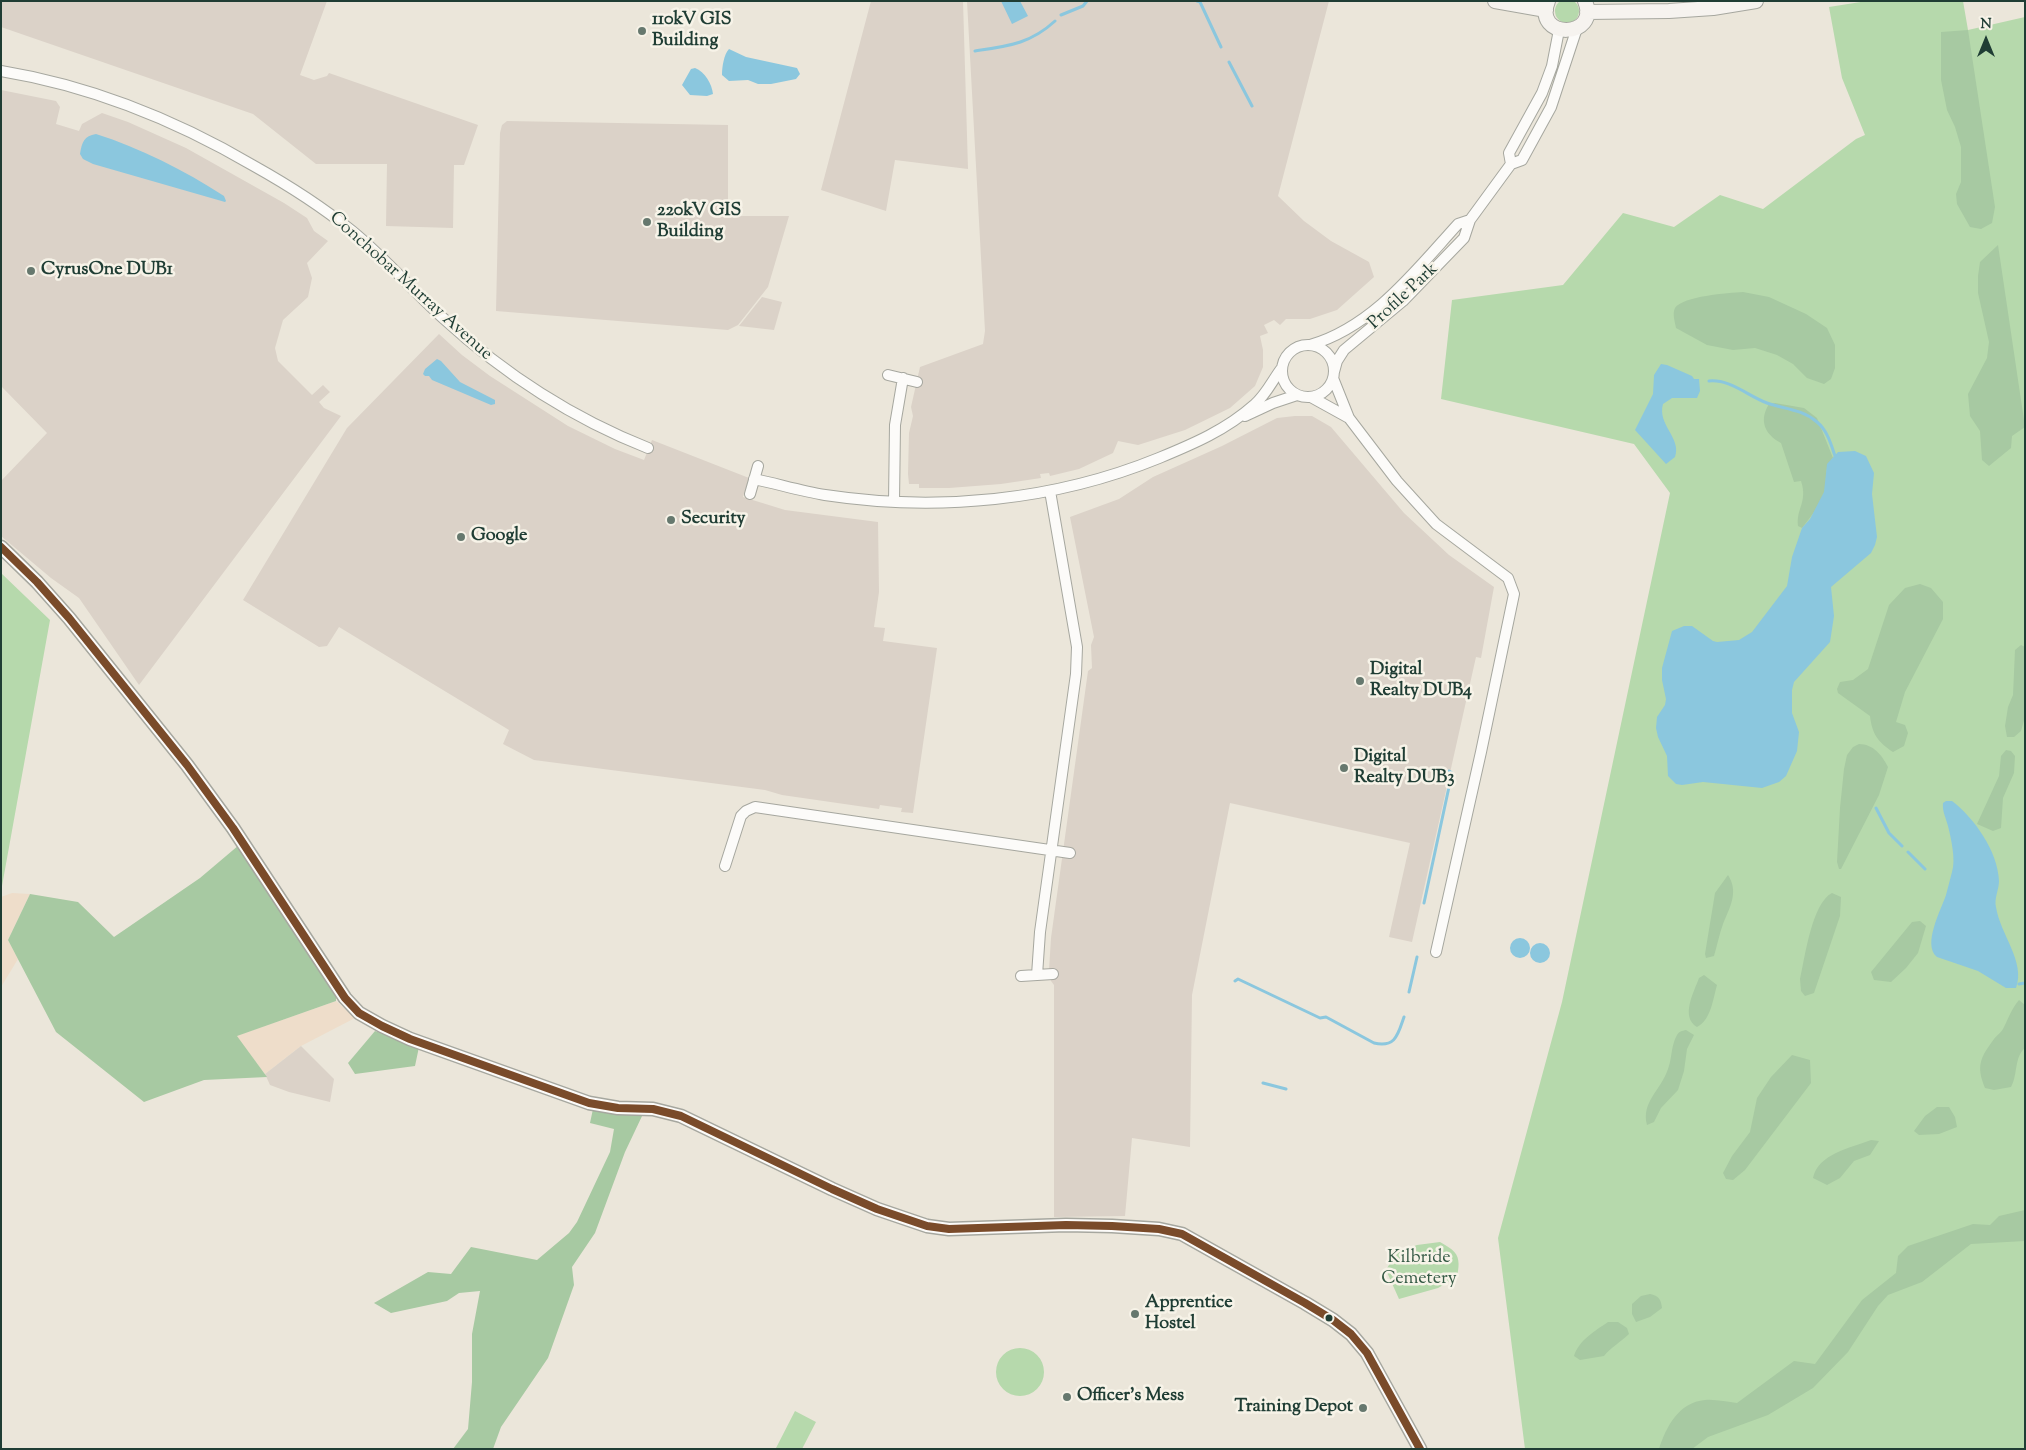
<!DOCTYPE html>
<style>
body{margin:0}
#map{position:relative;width:2026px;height:1450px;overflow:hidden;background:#ebe6da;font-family:"Sorts Mill Goudy",serif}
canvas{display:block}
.frame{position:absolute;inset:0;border:2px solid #1f3d34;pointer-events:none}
.north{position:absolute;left:1961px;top:15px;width:50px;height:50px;-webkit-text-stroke:4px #f7f3e8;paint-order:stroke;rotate:0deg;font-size:14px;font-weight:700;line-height:20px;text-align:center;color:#1f3d34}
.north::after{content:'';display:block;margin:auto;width:18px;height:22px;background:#1f3d34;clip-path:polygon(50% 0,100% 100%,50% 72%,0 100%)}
</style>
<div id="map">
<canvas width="2026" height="1450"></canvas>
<div class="frame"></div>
<div class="north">N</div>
</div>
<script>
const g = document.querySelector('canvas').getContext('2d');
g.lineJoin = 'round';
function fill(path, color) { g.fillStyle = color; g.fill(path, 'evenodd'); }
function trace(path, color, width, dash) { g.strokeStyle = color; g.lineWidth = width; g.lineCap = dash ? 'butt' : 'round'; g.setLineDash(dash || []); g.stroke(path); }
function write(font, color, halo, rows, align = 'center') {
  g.font = font + ' "Sorts Mill Goudy",serif'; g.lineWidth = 5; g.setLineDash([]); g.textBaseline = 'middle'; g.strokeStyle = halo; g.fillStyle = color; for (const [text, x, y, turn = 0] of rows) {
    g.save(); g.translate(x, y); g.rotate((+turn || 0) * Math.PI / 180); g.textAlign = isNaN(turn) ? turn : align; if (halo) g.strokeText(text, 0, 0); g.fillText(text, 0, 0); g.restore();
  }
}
const built = new Path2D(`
 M12,893L30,894L8,940L18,959L1,987V897Z
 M336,1001L355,1018L301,1046L265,1074L236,1036Z`);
const industrial = new Path2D(`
 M1,1H327L300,75L314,80L327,76L329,73L478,125L464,165H454L453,228L386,226L387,164H316L253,114L1,27Z
 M871,1H963L968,169L895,160L886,211L821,190Z
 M967,1H1329L1278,196L1304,221L1331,241L1369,262L1374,277L1337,310L1310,319H1286L1280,325L1274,320L1264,325L1268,333L1260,336L1263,350V367L1255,386L1230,408L1185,430L1138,445L1118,441L1113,453L1079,469L1050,476L1049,473L1040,474L1041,478L1001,484L949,488H919V484H909L908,474L909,433L913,416L911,407L920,367L983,344L985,331Z
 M1,90L56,101L60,107L56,124L79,131L82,124L102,113L128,122L186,148L284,203L307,218L314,231L328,241L307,263L312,278L308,297L283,320L275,348L278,361L312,395L323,385L330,392L319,402L324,408L341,416L139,685L79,598L51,578L1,536V481L47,433L1,386Z
 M507,121L728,125V216H789L768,287L738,325L728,330L496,311L500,133L502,125Z
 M762,297L782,302L774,330L739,326Z
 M439,334L462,355L490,376L568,426L615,449L644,460L652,440L749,478L743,497L785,510L878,522L879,592L874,627L885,628L883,641L937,648L913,813L901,812L902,808L887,806L880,805L879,809L782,795L765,790L534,760L503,744L509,730L339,627L327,646L319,647L243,600L347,428Z
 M1295,416H1312L1331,427L1404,513L1449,555L1494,587L1481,658L1476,657L1412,942L1389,937L1410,843L1230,803L1192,995L1190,1147L1132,1138L1125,1216L1054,1217V985L1051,981L1049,970L1051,938L1088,671L1092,668L1091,645L1094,637L1070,517L1119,499L1153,477L1222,446L1277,418Z
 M301,1046L334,1079L330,1102L289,1092L270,1085L265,1074Z`);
const green = new Path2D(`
 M1555 11a12 12 0 1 1 24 0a12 12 0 1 1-24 0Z
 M1867,1H1963L1968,30L2025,17V1449H1525L1498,1238L1562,1002L1670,493L1634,444L1441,399L1452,300L1563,285L1623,213L1674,227L1720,195L1763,209L1856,139L1865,135L1842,78L1829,7Z
 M1,573L50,620L2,886H1Z
 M1440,1242C1458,1252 1461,1256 1457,1277L1438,1288L1399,1299L1386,1270L1396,1253L1417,1245Z
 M996 1372a24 24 0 1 1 48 0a24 24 0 1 1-48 0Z
 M795,1411L816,1422L802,1449H778L776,1448Z`);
const forest = new Path2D(`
 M1968,30L1995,207L1992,223L1981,229L1970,227L1957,204L1956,194L1961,182V147L1955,127L1947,110L1941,80V32Z
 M1998,245L2025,427L2012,436L2011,448L1989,466L1982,460L1980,431L1970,416L1968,394L1987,358L1989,342L1978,293V276L1980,262Z
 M1743,292L1769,297L1806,314L1827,328L1835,345V368L1831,379L1824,384L1807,378L1793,364L1777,355L1755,348L1733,350L1707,345L1676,328C1675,322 1672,314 1675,308C1683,296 1728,293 1743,292Z
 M1775,403L1804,408L1817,418L1833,458C1823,468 1828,478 1825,491C1821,504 1810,518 1802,528L1798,526C1796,508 1808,502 1801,481L1794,482L1781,443C1764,434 1759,420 1769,404Z
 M1920,584L1931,588L1943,602V619L1905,692L1896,722L1905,725L1908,733L1904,746L1893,752C1878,742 1872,734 1870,716L1838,693L1837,689L1840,682L1853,680L1868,669L1889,605L1905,588Z
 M2021,645L2025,647V717L2021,731L2014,737H2007L2005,726L2008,707L2013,695L2015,650Z
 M1859,744C1873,744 1882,755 1888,767L1879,795L1841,869H1839L1837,862L1840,808L1844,769L1847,755L1853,747Z
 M2006,750L2011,751L2015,756L2014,773L2003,798L2001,828L1993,831L1977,824L1999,776L2001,756Z
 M239,845L336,990V1001L237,1036L267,1077L204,1080L144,1102L56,1032L8,940L30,894L78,902L114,937L200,878Z
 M1728,875C1739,892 1730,907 1723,924C1719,935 1717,946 1714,956L1706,958L1705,954L1715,893Z
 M1832,893L1841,897L1840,916L1814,993L1805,996L1801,991L1800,979C1805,957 1812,903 1832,893Z
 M1920,921L1926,926L1918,953L1906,968L1891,982L1874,980L1871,972L1912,922Z
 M1704,975L1717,985C1713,999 1711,1020 1697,1027C1680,1017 1694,992 1699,978Z
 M2019,1000L2025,1005V1048C2014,1057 2018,1075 2011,1087L1994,1090L1985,1088C1976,1066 1980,1058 1994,1039C1997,1035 2002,1032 2004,1027C2009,1017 2011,1010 2019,1000Z
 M1686,1030L1694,1035L1687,1049L1684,1071L1678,1090L1661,1108L1654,1122L1647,1125C1641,1102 1661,1090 1668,1069C1672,1059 1671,1045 1677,1035C1679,1031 1682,1031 1686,1030Z
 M375,1031L419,1047L415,1066L355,1074L348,1063Z
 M1792,1055L1810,1060L1811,1083L1745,1170L1733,1180L1726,1179L1723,1173L1732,1156L1750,1132L1757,1098L1771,1077Z
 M1937,1107H1949L1955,1117L1957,1127L1939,1134L1919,1135L1914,1131L1925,1116Z
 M593,1109L643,1114L625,1152L595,1233L572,1267L574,1285L548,1358L501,1427L493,1449H453L468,1429L472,1382V1334L480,1291L459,1293L447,1301L391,1313L374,1303L428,1272L451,1274L471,1247L537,1260L569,1233L577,1222L610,1152L614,1129L590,1123Z
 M1871,1140L1879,1141L1870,1155L1854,1161L1840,1178L1827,1185L1813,1178C1818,1154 1850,1148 1871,1140Z
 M2025,1210V1241L1971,1244L1922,1282L1888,1295L1878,1306L1848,1352L1813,1388L1768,1415L1708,1437L1692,1449H1659C1666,1427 1679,1402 1705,1400C1715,1399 1727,1402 1737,1403L1794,1361L1815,1364L1862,1300L1896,1273L1898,1256L1908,1246L1973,1224L1990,1225L1999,1216Z
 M1650,1294C1659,1296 1661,1299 1662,1308L1650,1317L1636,1322L1632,1314V1304L1641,1296Z
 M1608,1322H1618L1627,1328L1629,1334C1621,1342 1611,1347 1604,1356L1580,1360L1574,1356C1579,1340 1595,1331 1608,1322Z`);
const water = new Path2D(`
 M1001,1H1020L1028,16L1012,24Z
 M729,49L746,57L797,68L800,74L796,79L771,84H758L748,80L729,81L722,75C722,67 724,54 729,49Z
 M695,68C705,72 712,84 713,94L707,96L690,95L682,85L691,69Z
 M96,134C140,148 184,170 224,196L226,201L225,202L93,164L83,159L80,154C82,142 84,136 96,134Z
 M437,359L441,361L460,382L495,400V404L491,405L432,380L429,376H425L423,374L425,369Z
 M1661,364L1667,365L1692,376L1694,379H1699L1700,391L1697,398H1672L1663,404C1657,425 1682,438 1675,457L1666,464L1635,430L1653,394L1654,375Z
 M1855,451L1866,456L1874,473L1872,494L1877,537L1875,545L1871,553L1831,587L1834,616L1830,642L1794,682L1792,690V713L1799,732L1797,751L1786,776L1779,782L1762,788L1703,782L1682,785L1676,784L1668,776L1667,756L1658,737L1656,728L1657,717L1665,705L1666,699L1662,680V668L1672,631L1684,626H1692L1713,641L1717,642L1739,640L1752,632L1787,586L1792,557L1802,528L1810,519L1824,492L1827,464L1838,452Z
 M1946,801H1952C1974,818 1998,851 1999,881C1999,890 1994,898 1996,907C2000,934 2026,962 2016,988H2006L1978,971L1937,957C1922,945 1941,910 1946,895C1948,887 1950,880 1952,872C1956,860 1951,838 1948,826C1946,818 1942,811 1943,803Z
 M1510 948a10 10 0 1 1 20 0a10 10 0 1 1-20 0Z
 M1530 953a10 10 0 1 1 20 0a10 10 0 1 1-20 0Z`);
const stream = new Path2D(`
 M1197,1L1200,2L1221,47
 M1061,15L1083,6L1087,1
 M975,51C1008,46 1030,44 1055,21
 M1229,62L1252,106
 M1709,381C1730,379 1748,396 1767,403C1784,409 1802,409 1817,422C1827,430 1831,444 1835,456
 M1876,808L1889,833L1902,846
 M1908,852L1925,869
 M1424,903L1452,773L1449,771
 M1235,981L1238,979L1320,1018L1326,1017L1374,1043C1396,1048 1398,1034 1404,1017
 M2019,984L2025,983
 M1409,992L1417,957
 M1263,1083L1286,1089`);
const minor = new Path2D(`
 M1,71C92,86 174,119 254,166C288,185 321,206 352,231C385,258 412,290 443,318C503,373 572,418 648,448
 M1511,164L1509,153L1542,93L1552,66L1559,30
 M1282 371a26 26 0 1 1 52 0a26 26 0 1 1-52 0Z
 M1310,345C1373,327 1416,270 1458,224L1470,220
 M1334,372L1337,361L1344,350L1403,301L1464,238L1470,220L1500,179L1511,164L1522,160L1551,107L1577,28
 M888,375L917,382
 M1333,378L1349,418L1397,481L1436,524L1508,578L1514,594L1481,752L1436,952
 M1311,397L1349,418
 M1245,416L1273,403L1297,395
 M754,479C778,484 801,491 825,495C937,512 1054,501 1159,458C1193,444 1226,430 1254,405C1266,395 1272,381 1281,369
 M750,494L758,466
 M894,502L895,425L903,378
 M725,866L741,816L746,811L755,807L1070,853
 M1037,975L1040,932L1076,674L1077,647L1050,491
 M1021,976L1053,974`);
const tertiary = new Path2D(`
 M1,547L37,582L69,618L187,765L233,828L345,998L359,1013L382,1026L410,1039L589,1103L618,1108L653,1109L681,1116L832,1189L877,1209L927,1226L949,1229L1066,1225L1112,1226L1159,1229L1182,1234L1305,1303L1333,1320L1351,1334L1367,1353L1420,1449`);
const secondary = new Path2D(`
 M1495,1L1546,10
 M1548,1C1532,40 1601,39 1585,1
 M1587,12L1669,11L1713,8L1756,1`);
const bus1 = new Path2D(`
 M1,547L37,582L69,618L187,765L233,828L345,998L359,1013L382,1026L410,1039L589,1103L618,1108L653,1109L681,1116L832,1189L877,1209L927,1226L949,1229L1066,1225L1112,1226L1159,1229L1182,1234L1305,1303L1333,1320L1351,1334L1367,1353L1420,1449`);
const markers = [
 [642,31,5,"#66786e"],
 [647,222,5,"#66786e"],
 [31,271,5,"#66786e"],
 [671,520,5,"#66786e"],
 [461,537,5,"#66786e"],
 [1360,681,5,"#66786e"],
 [1344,768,5,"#66786e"],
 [1135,1314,5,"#66786e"],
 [1329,1318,4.5,"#1f3d34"],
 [1067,1397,5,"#66786e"],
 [1363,1408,5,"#66786e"]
];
const poiNames = [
 ["110kV GIS",652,21],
 ["Building",652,42],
 ["220kV GIS",657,212],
 ["Building",657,233],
 ["CyrusOne DUB1",41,271],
 ["Security",681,520],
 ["Google",471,537],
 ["Digital",1370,671],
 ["Realty DUB4",1370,692],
 ["Digital",1354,758],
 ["Realty DUB3",1354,779],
 ["Apprentice",1145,1304],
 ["Hostel",1145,1325],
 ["Officer's Mess",1077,1397],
 ["Training Depot",1353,1408,"right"]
];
const streetNames = [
 ["Conchobar Murray Avenue",410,287,42],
 ["Profile Park",1404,297,-43]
];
const parkNames = [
 ["Kilbride",1419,1259],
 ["Cemetery",1419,1280]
];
fill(built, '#eeddca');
fill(industrial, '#dbd2c8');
fill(green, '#b6d9ac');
fill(forest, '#a7c9a2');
fill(water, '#8bc7de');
trace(stream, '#8bc7de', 3);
trace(minor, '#a6a79f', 12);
trace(tertiary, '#a6a79f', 15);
trace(secondary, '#a6a79f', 16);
trace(minor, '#fcfbf9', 10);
trace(tertiary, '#fcfbf9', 12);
trace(secondary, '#f6f3ef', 14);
trace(bus1, '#7a4b2a', 8);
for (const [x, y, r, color] of markers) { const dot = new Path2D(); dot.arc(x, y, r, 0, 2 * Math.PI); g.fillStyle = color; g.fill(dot); trace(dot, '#f7f3e8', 2); }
write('bold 18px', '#1f3d34', '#f7f3e8', poiNames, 'left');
write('18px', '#1f3d34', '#f7f3e8', streetNames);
write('18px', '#355a45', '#f7f3e8', parkNames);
</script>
